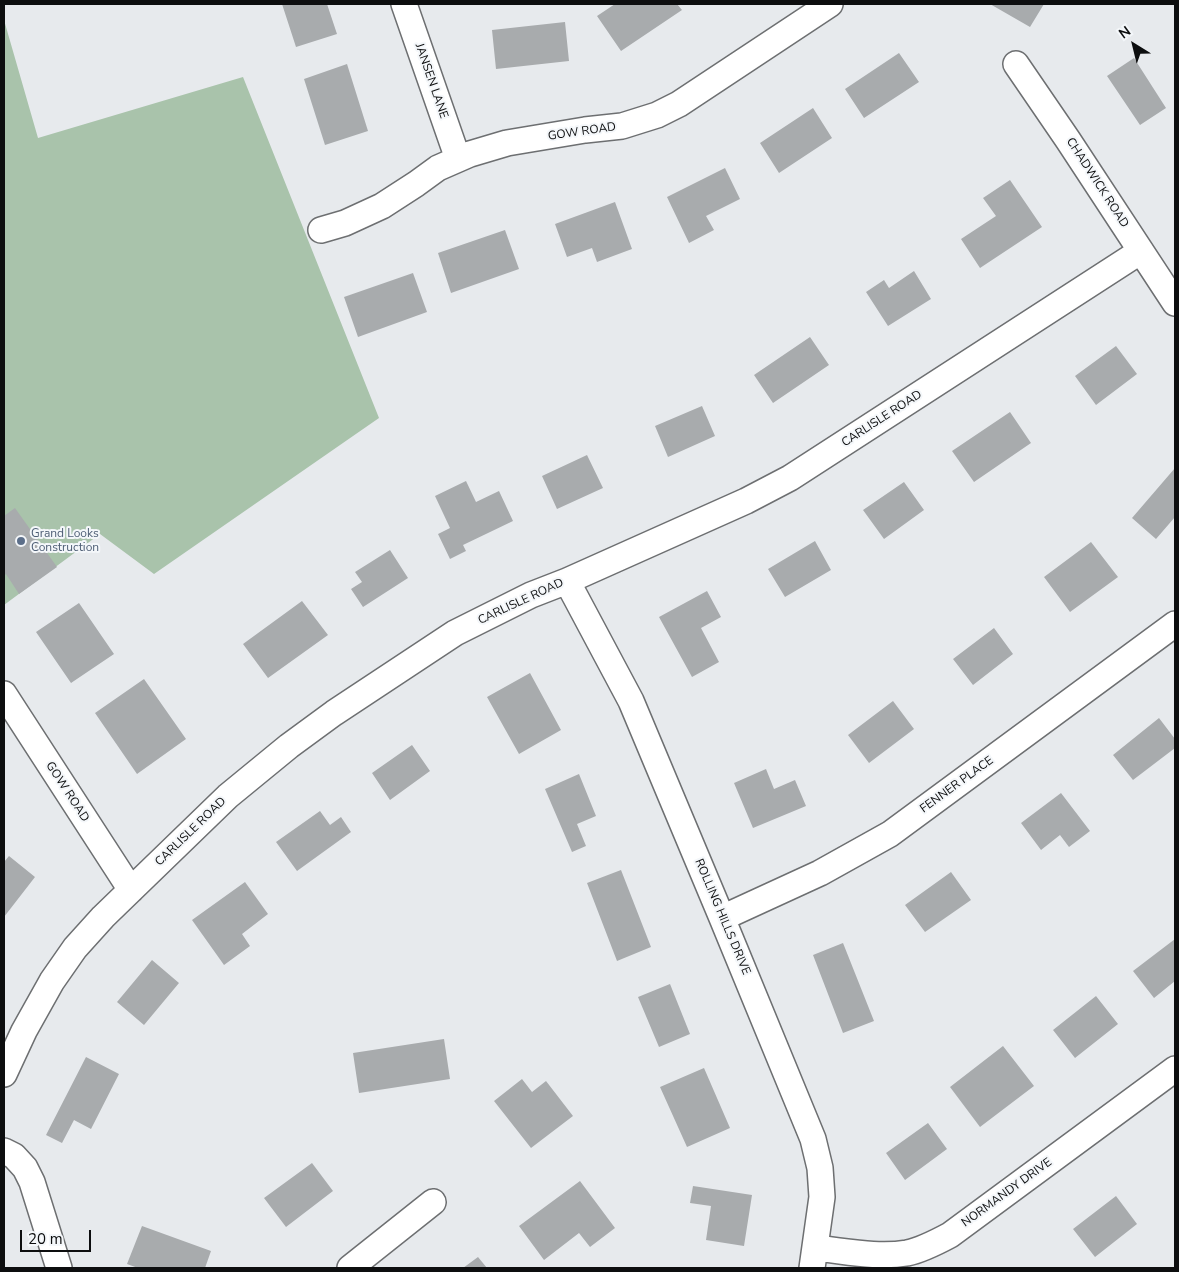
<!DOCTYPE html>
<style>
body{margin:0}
#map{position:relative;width:1179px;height:1272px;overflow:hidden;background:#e7eaed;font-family:"Nunito Sans",sans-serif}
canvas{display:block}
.frame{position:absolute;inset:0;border:5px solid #0d0e0f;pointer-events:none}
.north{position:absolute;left:1109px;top:20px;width:50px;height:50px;-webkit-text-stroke:4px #f4f7fa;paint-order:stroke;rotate:324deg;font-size:14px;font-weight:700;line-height:20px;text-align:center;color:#0d0e0f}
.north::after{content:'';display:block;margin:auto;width:18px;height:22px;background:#0d0e0f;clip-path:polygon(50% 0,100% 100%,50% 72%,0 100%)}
.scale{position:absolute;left:20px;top:1230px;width:71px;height:22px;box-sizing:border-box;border:2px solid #0d0e0f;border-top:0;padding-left:6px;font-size:15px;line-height:18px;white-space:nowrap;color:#0d0e0f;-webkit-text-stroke:4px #f4f7fa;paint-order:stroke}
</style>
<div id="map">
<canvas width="1179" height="1272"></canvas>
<div class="frame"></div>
<div class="north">N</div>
<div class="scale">20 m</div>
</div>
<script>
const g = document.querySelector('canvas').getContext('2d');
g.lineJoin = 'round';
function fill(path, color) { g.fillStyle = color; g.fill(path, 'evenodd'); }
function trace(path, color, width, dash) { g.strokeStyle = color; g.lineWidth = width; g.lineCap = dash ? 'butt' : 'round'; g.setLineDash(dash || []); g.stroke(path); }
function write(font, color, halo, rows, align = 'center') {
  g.font = font + ' "Nunito Sans",sans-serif'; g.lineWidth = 4; g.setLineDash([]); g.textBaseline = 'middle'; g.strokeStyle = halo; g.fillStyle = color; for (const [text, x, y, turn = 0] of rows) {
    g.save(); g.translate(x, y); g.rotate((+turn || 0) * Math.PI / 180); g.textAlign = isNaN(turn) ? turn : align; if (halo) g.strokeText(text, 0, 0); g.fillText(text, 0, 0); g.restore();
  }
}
const forest = new Path2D(`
 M4,20L38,138L243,77L379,418L154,574L100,534L4,605Z`);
const building = new Path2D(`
 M282,4H327L337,34L296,47Z
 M615,4H677L682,10L621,51L597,16Z
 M990,4H1044L1030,27Z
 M565,22L569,61L496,69L492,30Z
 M899,53L919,82L864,118L845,89Z
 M1134,58L1166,108L1140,125L1107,76Z
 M347,64L368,131L325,145L304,79Z
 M813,108L832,138L779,173L760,143Z
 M725,168L740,199L706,216L714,230L689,243L667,197Z
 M1010,180L1042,227L980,268L961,239L996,216L983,198Z
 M615,202L632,249L597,262L592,248L567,257L555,224Z
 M505,230L519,269L451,293L438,253Z
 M914,271L931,299L888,326L866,292L884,280L889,288Z
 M413,273L427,312L358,337L344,297Z
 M810,337L829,365L773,403L754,375Z
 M1116,346L1137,374L1096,405L1075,376Z
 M702,406L715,436L668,457L655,426Z
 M1010,412L1031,443L974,482L952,451Z
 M587,455L603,488L557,509L542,476Z
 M1175,468V517L1156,539L1132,518Z
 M466,481L476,502L499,491L513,521L463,545L466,551L450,559L438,534L450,528L435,496Z
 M904,482L924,510L884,539L863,510Z
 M15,508L57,567L19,594L6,574L4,576V516Z
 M815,541L831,570L785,597L768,569Z
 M1091,542L1118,577L1070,612L1044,577Z
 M390,550L408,578L363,607L351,589L362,582L355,572Z
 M707,591L721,617L701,628L719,662L692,677L659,617Z
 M302,601L328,635L268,678L243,644Z
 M79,603L114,654L71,683L36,632Z
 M994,628L1013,654L973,685L953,659Z
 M530,673L561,730L519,754L487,697Z
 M144,679L186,739L137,774L95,713Z
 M893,701L914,729L869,763L848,735Z
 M1159,718L1175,739V748L1133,780L1113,755Z
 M412,745L430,771L390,800L372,773Z
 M766,769L774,789L795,780L806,806L753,828L734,783Z
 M579,774L596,816L577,824L586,846L572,852L545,789Z
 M1061,793L1090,831L1069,847L1060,835L1041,850L1021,823Z
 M320,811L330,825L341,817L351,832L297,871L276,842Z
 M9,856L35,877L4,917V862Z
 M621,870L651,947L617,961L587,883Z
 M951,872L971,900L925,932L905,905Z
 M245,882L268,914L242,934L250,946L224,965L192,920Z
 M1175,939V981L1154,998L1133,971Z
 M843,943L874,1021L843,1033L813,955Z
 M152,960L179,983L144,1025L117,1002Z
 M670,984L690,1034L659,1047L638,997Z
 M1096,996L1118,1024L1075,1058L1053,1030Z
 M444,1039L450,1079L359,1093L353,1053Z
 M1003,1046L1034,1086L980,1127L950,1087Z
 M86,1057L119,1074L91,1129L74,1120L62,1143L46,1135Z
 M704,1068L730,1128L687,1147L660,1087Z
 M522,1079L532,1092L546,1081L573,1116L531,1148L494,1101Z
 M928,1123L947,1149L905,1180L886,1153Z
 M312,1163L333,1191L286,1227L264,1198Z
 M580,1181L615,1228L590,1247L579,1233L544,1260L519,1226Z
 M693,1186L752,1195L744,1246L706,1240L711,1206L690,1203Z
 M1116,1196L1137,1224L1095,1257L1073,1229Z
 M142,1226L211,1251L205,1268H138L127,1264Z
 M478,1257L487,1268H463Z`);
const minor = new Path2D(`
 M404,4L458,159
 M1016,64L1068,140L1175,303
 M321,230L345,223L382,206L416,184L438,168L470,154L507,143L585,130L622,126L657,115L679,104L830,4
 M567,581L631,701L722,918L813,1139L820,1168L822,1197L812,1268
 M4,694L131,890
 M722,918L820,873L890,834L1175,624
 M4,1074L24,1031L52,981L75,948L103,917L228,796L289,746L334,713L455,633L531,595L567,581L746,501L790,478L1141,251
 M4,1151L14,1156L25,1168L32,1182L59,1268
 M815,1248C846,1251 877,1258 907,1253C922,1250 937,1242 950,1235L1175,1069
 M350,1268L433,1202`);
const markers = [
 [21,541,5,"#5c6f8a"]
];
const streetNames = [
 ["JANSEN LANE",431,81,71],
 ["GOW ROAD",582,132,-8],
 ["CHADWICK ROAD",1097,183,57],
 ["CARLISLE ROAD",882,419,-33],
 ["CARLISLE ROAD",521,602,-25],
 ["FENNER PLACE",957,785,-36],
 ["GOW ROAD",67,792,57],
 ["CARLISLE ROAD",191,832,-44],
 ["ROLLING HILLS DRIVE",722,917,67],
 ["NORMANDY DRIVE",1007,1193,-36]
];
const serviceNames = [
 ["Grand Looks",31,534],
 ["Construction",31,548]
];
fill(forest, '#a9c3ab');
fill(building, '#a8abad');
trace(minor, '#6d6f71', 28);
trace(minor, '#fff', 25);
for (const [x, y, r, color] of markers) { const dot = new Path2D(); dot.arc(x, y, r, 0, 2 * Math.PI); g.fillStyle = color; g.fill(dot); trace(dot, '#f4f7fa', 2); }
write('12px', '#0d0e0f', '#f4f7fa', streetNames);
write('12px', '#4e5e75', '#f4f7fa', serviceNames, 'left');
</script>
